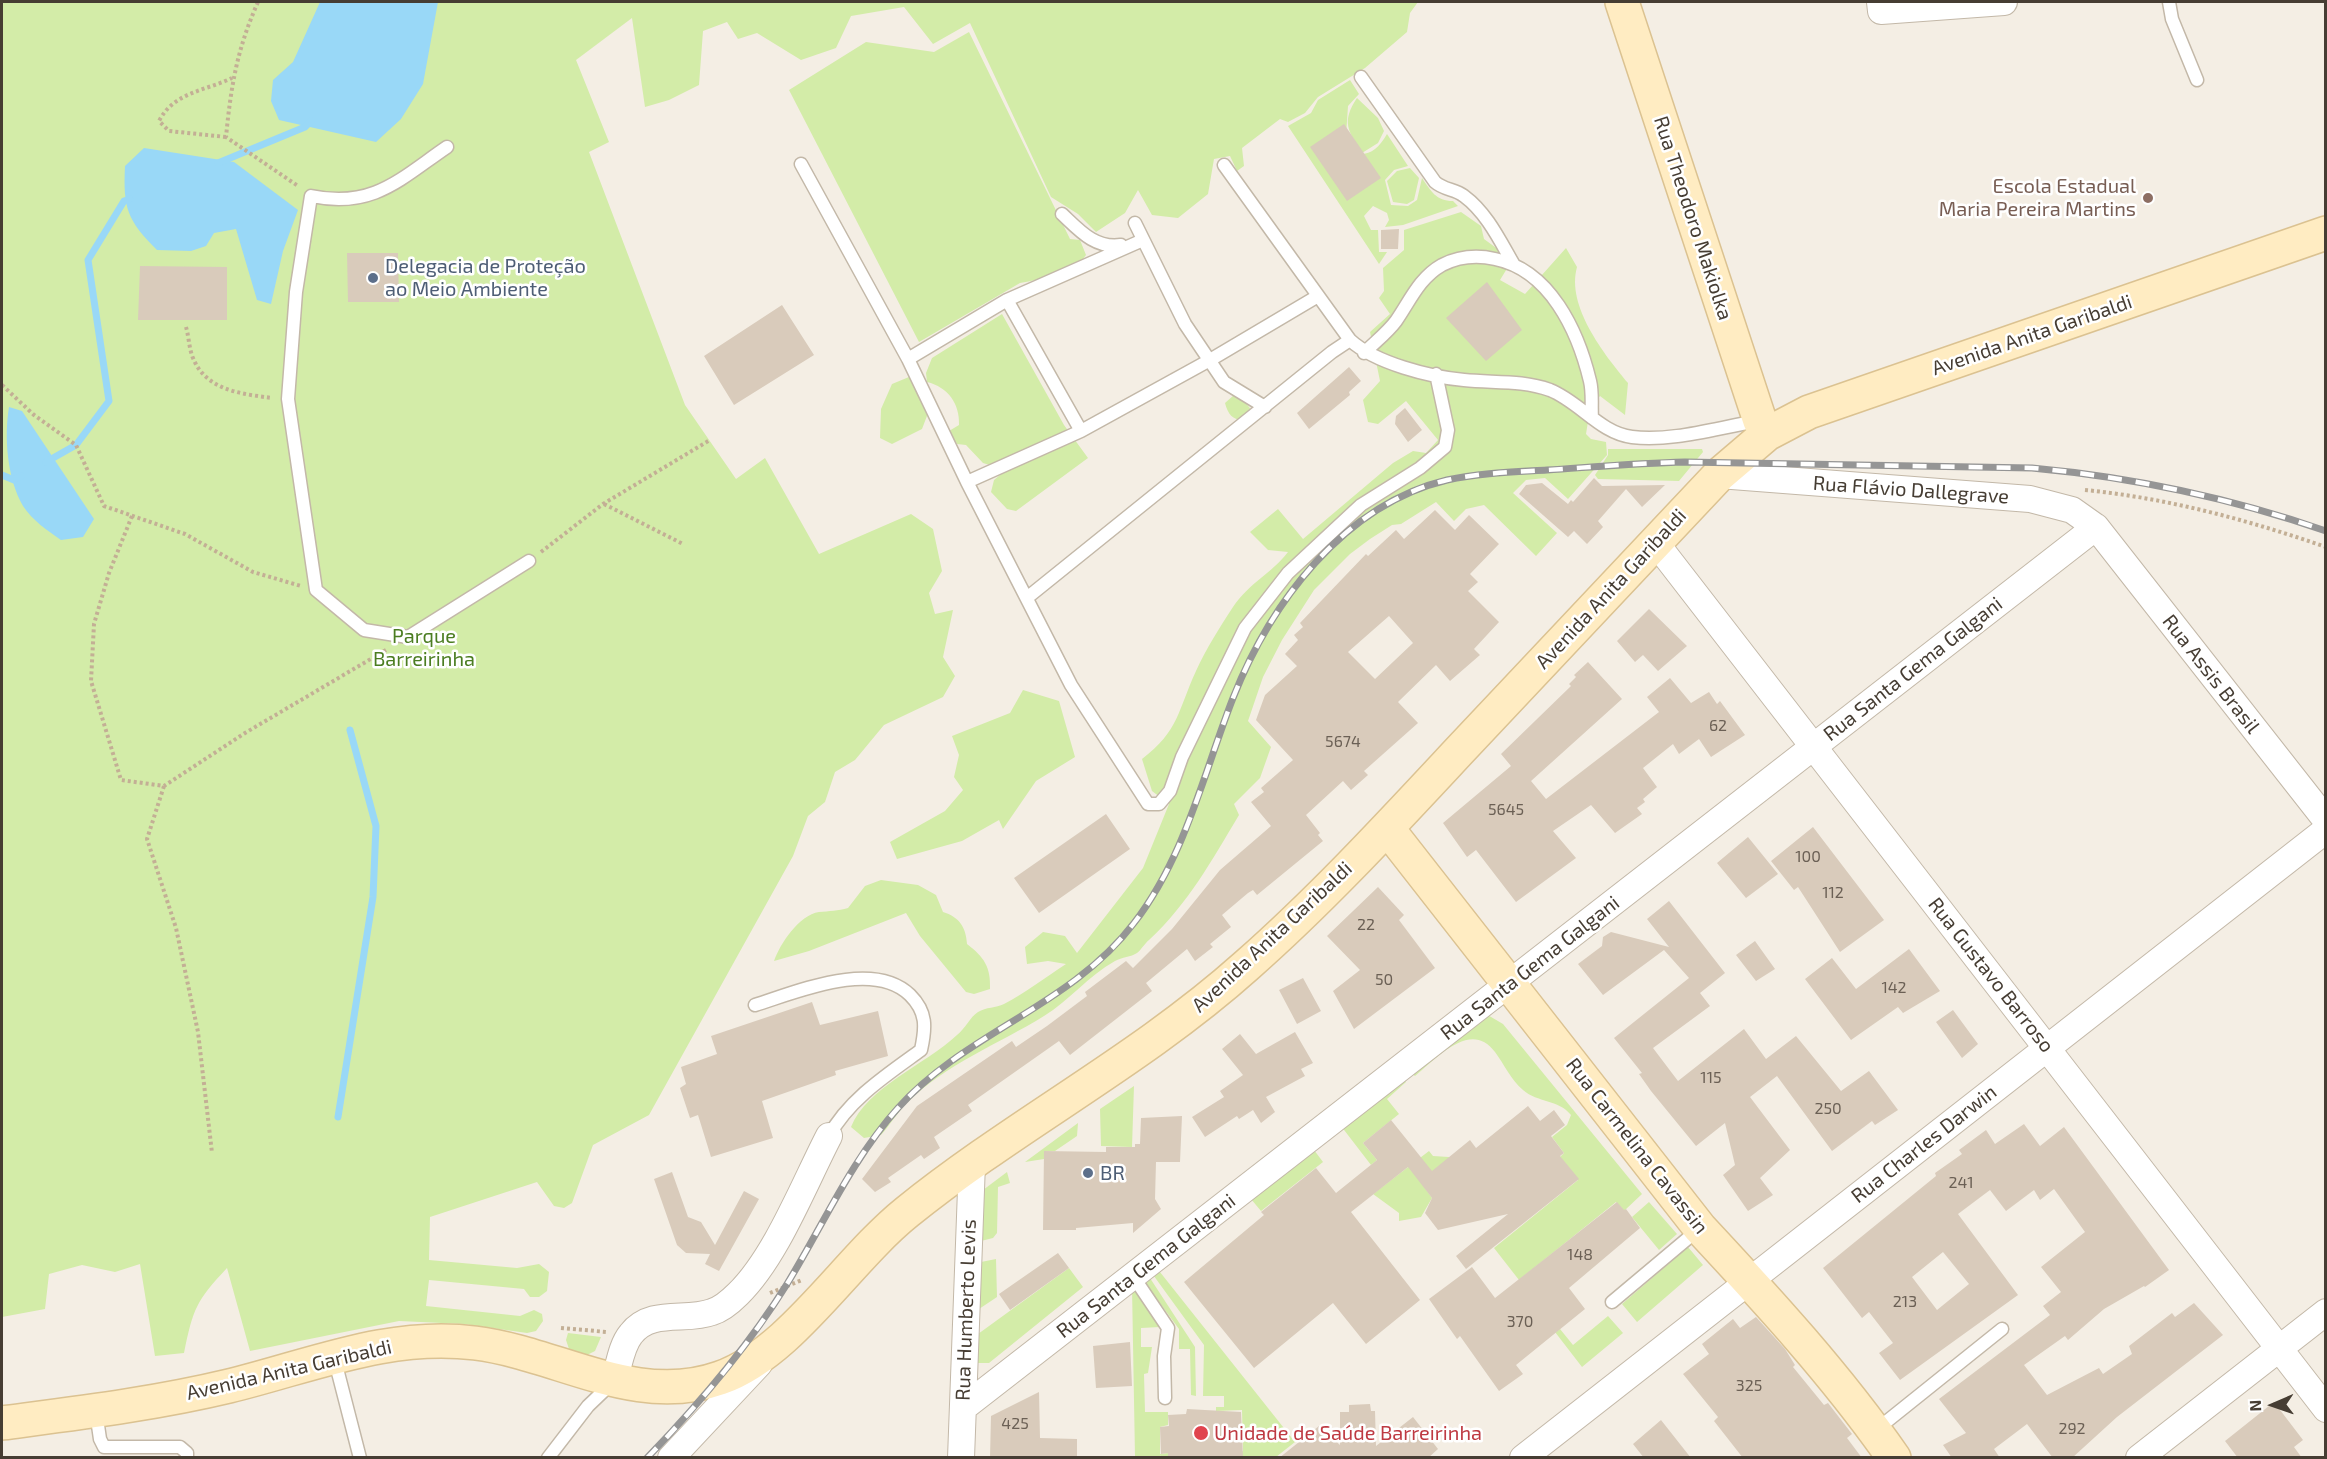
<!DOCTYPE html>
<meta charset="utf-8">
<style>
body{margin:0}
#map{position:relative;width:2327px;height:1459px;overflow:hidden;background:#f4eee4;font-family:"Exo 2",sans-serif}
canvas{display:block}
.frame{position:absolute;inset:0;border:3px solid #463d33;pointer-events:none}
.north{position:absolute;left:2243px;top:1375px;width:60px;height:60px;-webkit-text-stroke:4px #fff;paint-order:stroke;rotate:268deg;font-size:16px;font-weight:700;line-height:24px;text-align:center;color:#463d33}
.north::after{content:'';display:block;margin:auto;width:21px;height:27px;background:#463d33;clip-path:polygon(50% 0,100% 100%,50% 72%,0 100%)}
</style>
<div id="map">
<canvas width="2327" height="1459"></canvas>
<div class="frame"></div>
<div class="north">N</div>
</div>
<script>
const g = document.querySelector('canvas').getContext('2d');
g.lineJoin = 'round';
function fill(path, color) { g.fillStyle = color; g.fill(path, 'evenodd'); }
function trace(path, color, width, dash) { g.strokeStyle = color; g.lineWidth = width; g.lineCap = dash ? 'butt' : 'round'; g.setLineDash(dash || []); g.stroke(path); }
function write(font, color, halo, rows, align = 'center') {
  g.font = font + ' "Exo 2",sans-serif'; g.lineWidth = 5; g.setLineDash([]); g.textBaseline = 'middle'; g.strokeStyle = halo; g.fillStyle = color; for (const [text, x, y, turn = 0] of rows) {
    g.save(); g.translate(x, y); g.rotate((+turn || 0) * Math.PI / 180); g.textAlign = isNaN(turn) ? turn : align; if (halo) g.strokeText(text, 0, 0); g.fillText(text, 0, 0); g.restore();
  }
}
const green = new Path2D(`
 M2,2H1418L1410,13L1407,32L1365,68L1318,97L1305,113L1288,122L1280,119L1242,148L1244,166L1237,171L1230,156L1214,159L1208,194L1178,218L1152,215L1138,190L1125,213L1096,232L1078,214L1051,197L970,23L933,44L904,7L851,16L836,48L801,60L757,33L738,39L727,22L703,31L699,85L669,100L645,107L632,18L576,60L609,142L589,152L685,405L736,479L765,458L819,554L911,514L933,529L942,571L929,593L935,614L953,610L943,657L955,676L943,697L884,725L855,760L835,772L825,802L808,816L793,856L649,1115L593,1145L572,1203L564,1208L554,1206L537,1182L430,1217L429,1260L517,1268L539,1264L549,1272L547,1291L539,1297H530L524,1289L429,1280L426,1306L520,1316L534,1310L542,1314L543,1321L536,1331L527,1333L464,1324L399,1321L250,1351L227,1268C196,1301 193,1309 184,1353L155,1356L140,1264L115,1272L82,1265L49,1274L45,1309L2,1317Z
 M969,32L1070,239L1080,240L1086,255C1073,274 1042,279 1020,283L919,342L789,90L866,42L934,52Z
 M1350,80L1359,94L1348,106L1345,151C1366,158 1376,153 1387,134L1408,166L1394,170L1385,180L1391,205L1408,206L1417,200L1422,178C1431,191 1436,201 1453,201L1458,206L1403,225L1385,227L1389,220L1387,213L1373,206L1364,216L1371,230H1378L1379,252H1387L1379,264L1288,126L1311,113L1318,100Z
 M1357,98L1378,118L1384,131L1378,143L1362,153C1348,131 1341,122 1357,98Z
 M1410,168L1419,178L1414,200L1407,204L1393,202L1387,181L1397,171Z
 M1461,212L1481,226L1484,239L1499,250L1508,267L1500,280L1525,294L1566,248L1577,267C1566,306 1604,354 1628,383L1625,415L1600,396L1590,409L1586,434L1591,439L1606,442L1607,455L1568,499L1545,478L1526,480L1513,493L1557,533L1536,556L1484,505L1466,509L1454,521L1436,502L1401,524L1392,525L1370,539L1350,554L1314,590L1282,640L1263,677L1248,721L1271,747L1260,778L1234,804L1239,815C1212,860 1188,904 1149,940C1145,943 1141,950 1137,953C1131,957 1122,957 1115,961C1088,976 1070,1000 1044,1016C999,1044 945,1064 907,1103C897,1113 890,1125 881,1135L864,1138L851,1127C867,1087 925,1065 957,1035C965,1029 970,1017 978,1012C986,1007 996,1008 1004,1004C1025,993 1046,977 1066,964L1048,961L1027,964L1025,947L1043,932L1065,936L1077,953L1143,868L1169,804L1152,791L1142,759C1179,731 1178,710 1196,671C1206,649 1220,627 1233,607C1249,583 1271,574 1288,552L1268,550L1250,532L1278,509L1303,539L1393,463L1413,451L1426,453L1438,440L1406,401L1378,424L1368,422L1363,400L1380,381L1370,332L1390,314L1379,298L1384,291L1383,268L1404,250V230Z
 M1002,314L1064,425L1088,458L1016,511L1007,509L991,492L994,480L1006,470L983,463L966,445L957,444L949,431L959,425C960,404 948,387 927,382L926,373L932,358Z
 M909,377L919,387L930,408L922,429L892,444L880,438L881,409L892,384Z
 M1234,395L1243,399L1252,411L1244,420C1232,420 1228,414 1225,403Z
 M1608,449H1702L1703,452L1679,481L1598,479L1595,475L1608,455Z
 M1023,690L1059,701L1075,757L1036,781L1003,829L999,820L962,841L897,859L890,842L945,811L963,790L954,777L959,755L952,736L1010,713Z
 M881,880L918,885L936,895L943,912C959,917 966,927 967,944C984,957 991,967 990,989L974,994L966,992L920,936L906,913L809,951L774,961C780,944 799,915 819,912C829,911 838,911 848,908L865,886Z
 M1486,1014L1503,1024L1642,1194L1624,1211L1616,1202L1519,1280L1494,1248L1578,1180L1560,1157L1564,1153L1552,1137L1567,1125L1571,1115C1558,1099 1538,1103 1523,1090C1511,1080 1504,1064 1495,1052C1471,1019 1437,1058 1415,1076L1410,1072Z
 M1403,1078L1406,1082L1387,1099L1399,1114L1363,1143L1377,1160L1371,1165L1341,1126Z
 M1134,1086L1132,1147L1101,1146L1100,1109Z
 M1078,1123L1077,1136L1055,1151H1044V1159L1025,1162Z
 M1308,1142L1323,1162L1261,1211L1246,1193Z
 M1429,1151L1433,1156L1449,1157L1455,1164L1425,1188L1432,1198L1421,1217L1399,1221V1213L1373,1194Z
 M1007,1172L1010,1183L998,1187L997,1233L993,1238L977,1242L979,1193Z
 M1649,1202L1677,1234L1659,1250L1632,1217Z
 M1688,1247L1703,1265L1637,1322L1622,1304Z
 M996,1259L997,1297L976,1311V1263Z
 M1156,1267L1295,1442L1276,1457H1232L1243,1451L1242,1410L1216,1411V1407H1224V1396H1203L1204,1345L1151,1272Z
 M1069,1268L1083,1287L989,1363H977L978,1334Z
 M1148,1275L1195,1347L1196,1396L1191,1395L1190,1349H1179V1329L1142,1279Z
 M1132,1287L1160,1327L1141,1328V1347H1152L1148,1373L1144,1374L1145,1412H1168V1425L1160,1427V1454L1168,1453V1457H1161V1455L1160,1457H1135Z
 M1608,1316L1623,1333L1582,1367L1555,1332L1560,1329L1573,1345Z
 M568,1333L601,1337L595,1351L585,1356L570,1352L566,1340Z`);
const water = new Path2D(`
 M320,2H438L423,84L401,119L376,142L279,120L271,101L273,80L293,62Z
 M144,148L234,162L298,210L283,251L271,304L257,300L236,229L214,233L206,246L191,251L157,250C127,220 123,208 125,166Z
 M9,407L22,411L94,519L83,537L61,540C48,531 32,520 23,506C7,478 4,437 9,407Z`);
const stream = new Path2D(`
 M218,163L305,127L311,121
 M46,462L76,445L109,401L88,260L124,201L130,199
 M2,475L14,480L21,476
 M338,1117L373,897L376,826L350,730`);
const building = new Path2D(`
 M1344,124L1381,178L1347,201L1310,147Z
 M1399,229L1398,249H1381V230Z
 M347,253H398L399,302H348Z
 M140,266L227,267V320H138Z
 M1487,282L1522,330L1486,361L1446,318Z
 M782,305L814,355L734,405L704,356Z
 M1349,367L1361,381L1349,392L1350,395L1309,429L1297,413Z
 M1405,408L1422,430L1408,442L1395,424L1396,416Z
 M1594,478L1602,486L1665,485L1642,507L1626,489L1598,521L1603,527L1587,544L1574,531L1568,537L1519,494L1526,485L1542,483L1568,504L1571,500L1573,502Z
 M1435,510L1455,530L1469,515L1499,544L1470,574L1478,582L1468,591L1499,622L1474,649L1480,655L1450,681L1436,665L1398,702L1418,723L1364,771L1368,775L1351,790L1343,781L1306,815L1320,833L1318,835L1323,841L1257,895L1253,890L1248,893L1222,915L1231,927L1210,944L1213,947L1195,961L1187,949L1146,983L1152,991L1070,1055L1059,1041L968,1105L972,1111L934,1137L940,1148L924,1159L921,1155L888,1178L891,1182L875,1192L862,1179L917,1106L1012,1041L1016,1047L1047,1026L1087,996L1085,992L1126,961L1133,968L1172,929L1220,870L1271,826L1251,802L1264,792L1261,788L1293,760L1256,720L1265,695L1297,666L1285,654L1298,640L1294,635L1303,627L1300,623L1366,554L1368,556L1396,530L1404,539ZM1389,616L1413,643L1375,679L1348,652Z
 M1649,609L1687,646L1658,671L1643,655L1635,662L1617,641Z
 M1588,662L1622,699L1531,781L1546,799L1659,712L1647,697L1670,678L1691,703L1709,692L1717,704L1720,701L1745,735L1711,757L1699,739L1679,754L1673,744L1643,768L1657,787L1643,799L1645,802L1637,808L1642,814L1615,833L1591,805L1553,831L1576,858L1516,902L1476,850L1467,857L1443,823L1511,766L1501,754L1571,686L1569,684L1576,677L1574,675Z
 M1106,814L1130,849L1039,913L1014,878Z
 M1813,827L1884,920L1840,952L1798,887L1794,890L1771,861Z
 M1748,837L1778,874L1746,898L1717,863Z
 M1378,887L1404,915L1399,920L1435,968L1354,1029L1333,991L1360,970L1327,936Z
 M1669,901L1725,973L1700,993L1710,1006L1653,1048L1678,1081L1744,1029L1766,1059L1796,1036L1841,1091L1869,1071L1898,1110L1875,1125L1872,1121L1832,1151L1777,1076L1750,1097L1790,1150L1760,1178L1773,1195L1748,1211L1723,1175L1735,1165L1725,1123L1696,1146L1651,1091L1639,1074L1642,1073L1614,1038L1689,978L1664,950L1603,995L1578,964L1602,946L1603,937L1611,932L1669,947L1647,919Z
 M1755,941L1775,969L1756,981L1736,955Z
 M1909,949L1940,991L1903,1013L1898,1007L1851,1040L1805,979L1832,958L1856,989Z
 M1303,978L1321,1011L1297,1024L1279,990Z
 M812,1002L820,1025L878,1011L888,1056L835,1071L836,1075L762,1101L773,1138L711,1157L698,1115L690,1118L680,1088L686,1084L681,1067L717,1054L711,1036Z
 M1953,1010L1978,1044L1962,1058L1936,1022Z
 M1295,1032L1313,1063L1301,1069L1305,1076L1266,1097L1275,1112L1261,1123L1253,1110L1239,1119L1237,1116L1205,1137L1192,1117L1224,1097L1220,1091L1243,1075L1222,1049L1240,1034L1256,1054Z
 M1528,1106L1540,1121L1554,1110L1565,1125L1551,1136L1564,1153L1560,1156L1579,1179L1466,1269L1456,1256L1508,1214L1438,1230L1425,1213L1432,1198L1408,1167L1351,1212L1420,1300L1366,1344L1333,1303L1254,1368L1184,1282L1264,1215L1261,1212L1316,1168L1336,1193L1377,1160L1363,1143L1391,1120L1432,1171L1470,1140L1476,1148Z
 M1182,1116L1180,1162H1156L1155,1199L1161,1209L1133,1233V1223L1076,1228V1230H1043L1044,1151L1106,1152V1147H1135V1144H1140L1141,1118Z
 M2024,1124L2040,1146L2064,1127L2169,1270L2145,1287L2144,1286L2104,1309L2068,1340L2065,1336L2024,1365L2047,1395L2099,1368L2103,1374L2132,1354L2129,1346L2172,1313L2175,1317L2194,1303L2223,1335L2117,1417L2072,1458H2053L2027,1424L1994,1449L2000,1458H1952L1943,1445L1966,1433L1939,1399L2050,1315L2043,1306L2061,1292L2041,1267L2085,1232L2054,1189L2040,1200L2034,1190L2006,1211L1990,1190L1958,1214L2018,1295L1900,1380L1879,1353L1893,1343L1869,1312L1862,1318L1823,1268L1936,1176L1935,1173L1962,1154L1959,1150L1986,1130L1995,1144ZM1943,1252L1969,1284L1937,1310L1912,1277Z
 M672,1172L688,1217L701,1222L715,1245L744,1191L759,1199L719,1271L705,1264L710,1254L686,1253L677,1245L654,1179Z
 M1617,1202L1624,1210L1626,1209L1640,1228L1569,1288L1585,1309L1516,1365L1523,1374L1499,1391L1460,1336L1457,1339L1429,1299L1472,1267L1495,1298Z
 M1058,1253L1069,1268L1010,1310L999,1294Z
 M1756,1317L1785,1349L1795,1365L1793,1367L1824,1405L1828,1403L1852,1434L1847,1438L1862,1458H1743L1714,1421L1718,1417L1683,1374L1709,1354L1702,1344L1733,1319L1740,1328Z
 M1130,1342L1132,1386L1096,1388L1093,1346Z
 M1039,1392L1040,1438L1077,1439V1458H990L991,1416Z
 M2274,1402L2303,1440L2294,1447L2302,1458H2238L2225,1441Z
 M1370,1404L1371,1411H1375L1376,1446L1413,1417L1438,1449L1428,1458H1279L1319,1426L1340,1445V1412H1349V1405Z
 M1187,1409L1241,1412L1243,1458H1168V1453L1161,1454L1160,1427L1169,1426L1168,1415L1186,1414Z
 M1661,1420L1691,1458H1644L1633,1444Z`);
const path = new Path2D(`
 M258,2C237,49 231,86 226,137L298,186
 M226,137L169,131L159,121C174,92 205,91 232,78
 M186,327C189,337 189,349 193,358C206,391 243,394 272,398
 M2,385L34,415L76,445L104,506L185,534L253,572L301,586
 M2085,490C2167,498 2248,520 2326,547
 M604,504L683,544
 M132,516L109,573L94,624L91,681L121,780L164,786L245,733L386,650
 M541,552L603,504L710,440
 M164,786L147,839L176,928L198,1032L212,1153
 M770,1293L802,1280
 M561,1328L607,1332`);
const service = new Path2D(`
 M2169,2L2172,19L2197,80
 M1361,77L1435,182C1444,190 1455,189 1464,196C1487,213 1500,241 1514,265
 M447,147C400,179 373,209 311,196L296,292L288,399L316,590L364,630L408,637L529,561
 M801,164L908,359L967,482L1071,685L1148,804H1159L1170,791L1182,757L1245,628L1288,573L1361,505L1420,468L1445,447L1448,430L1436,374
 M1224,165L1350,340
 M1062,214C1079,230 1095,249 1121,245
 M1135,223L1185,324L1224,382L1265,407
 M1007,300L1143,240
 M1364,353C1374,343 1388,332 1396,321C1410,301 1419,278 1442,265C1458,257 1477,255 1495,259C1550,270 1578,331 1590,381C1593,393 1591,406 1592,418
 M908,359L1007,300L1081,431
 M967,482L1081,431L1210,360L1318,296
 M1028,597L1332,352L1350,340C1375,363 1430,377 1464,380C1494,383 1522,380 1550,390C1580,402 1600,433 1632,437C1673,442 1719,427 1759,421
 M755,1005C797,992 873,959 910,995C927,1012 926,1027 921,1050C888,1074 849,1099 829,1136
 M1133,1276L1168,1328L1164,1356L1165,1398
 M1612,1302L1699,1229
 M334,1357L360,1458
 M96,1412L100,1439L104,1447H180L187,1453V1458
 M1876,1430L2002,1329
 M548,1458L588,1406L612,1383`);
const minor = new Path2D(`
 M1880,2L1881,11L2004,2
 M1719,475L2030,499L2072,510L2096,527L2326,820
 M1655,542L2326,1409
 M614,1381C619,1366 621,1346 631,1334C651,1308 686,1322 712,1312C722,1309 731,1301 738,1294C776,1257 804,1184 829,1136
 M963,1408L2096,527
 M671,1458L759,1364
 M961,1458L972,1163
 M1523,1458L2326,830
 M2139,1458L2326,1312`);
const secondary = new Path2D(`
 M1622,2L1760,421L1767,434
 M1387,828L1700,1228C1768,1301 1837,1376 1894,1458
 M2,1423C78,1413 154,1404 229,1386C311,1366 389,1332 475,1343C557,1353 636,1408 720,1378C791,1353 846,1261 907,1212C1016,1124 1141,1060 1246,966C1322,899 1391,824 1460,750C1546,659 1632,567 1719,475L1767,434L1809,412L2326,233`);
const rail = new Path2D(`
 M647,1458C699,1404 748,1347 787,1284C823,1225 852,1159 898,1108C966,1032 1071,1006 1134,923C1185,857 1203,775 1233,698C1270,604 1343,505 1447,480C1479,473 1513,472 1547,470C1593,467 1639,463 1685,462L2032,468C2131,477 2231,498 2326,531`);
const markers = [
 [2148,198,6,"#8d6e63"],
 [373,278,6,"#5c6f8a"],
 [1088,1173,6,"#5c6f8a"],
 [1201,1433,8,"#e0444e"]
];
const numberNames = [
 ["62",1718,726],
 ["5674",1343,742],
 ["5645",1506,810],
 ["100",1808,857],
 ["112",1833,893],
 ["22",1366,925],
 ["50",1384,980],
 ["142",1894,988],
 ["115",1711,1078],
 ["250",1828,1109],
 ["241",1961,1183],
 ["148",1580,1255],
 ["213",1905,1302],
 ["370",1520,1322],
 ["325",1749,1386],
 ["425",1015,1424],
 ["292",2072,1429]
];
const educationNames = [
 ["Escola Estadual",2136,186],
 ["Maria Pereira Martins",2136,209]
];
const streetNames = [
 ["Rua Theodoro Makiolka",1693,218,72],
 ["Avenida Anita Garibaldi",2032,335,-19],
 ["Rua Flávio Dallegrave",1911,490,4],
 ["Avenida Anita Garibaldi",1611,589,-47],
 ["Rua Santa Gema Galgani",1913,669,-38],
 ["Rua Assis Brasil",2211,674,52],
 ["Avenida Anita Garibaldi",1272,937,-43],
 ["Rua Santa Gema Galgani",1530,968,-38],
 ["Rua Gustavo Barroso",1991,975,52],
 ["Rua Charles Darwin",1924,1144,-38],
 ["Rua Carmelina Cavassin",1637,1146,52],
 ["Rua Santa Gema Galgani",1146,1266,-38],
 ["Rua Humberto Levis",966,1310,-88],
 ["Avenida Anita Garibaldi",289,1370,-13]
];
const serviceNames = [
 ["Delegacia de Proteção",385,266],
 ["ao Meio Ambiente",385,289],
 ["BR",1100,1173]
];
const parkNames = [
 ["Parque",424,636],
 ["Barreirinha",424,659]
];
const healthNames = [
 ["Unidade de Saúde Barreirinha",1214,1433]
];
fill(green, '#d3eca8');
fill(water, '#99d8f7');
trace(stream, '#99d8f7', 7);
fill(building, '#d9cbbb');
trace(service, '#c3b8a8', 15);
trace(minor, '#c3b8a8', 28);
trace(secondary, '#dbc291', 36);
trace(path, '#c3af95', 4, [3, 3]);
trace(service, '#fff', 12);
trace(minor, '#fff', 26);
trace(secondary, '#ffecc2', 33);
trace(rail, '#959595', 7);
trace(rail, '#fff', 4.5, [14]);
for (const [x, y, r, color] of markers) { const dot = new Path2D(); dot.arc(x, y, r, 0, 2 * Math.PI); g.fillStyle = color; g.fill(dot); trace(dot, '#fff', 2); }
write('16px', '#6b6055', null, numberNames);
write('20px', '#785e54', '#fff', educationNames, 'right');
write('20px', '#463d33', '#fff', streetNames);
write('20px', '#4e5e75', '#fff', serviceNames, 'left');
write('20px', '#4b7d21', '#fff', parkNames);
write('20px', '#be3a42', '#fff', healthNames, 'left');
</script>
